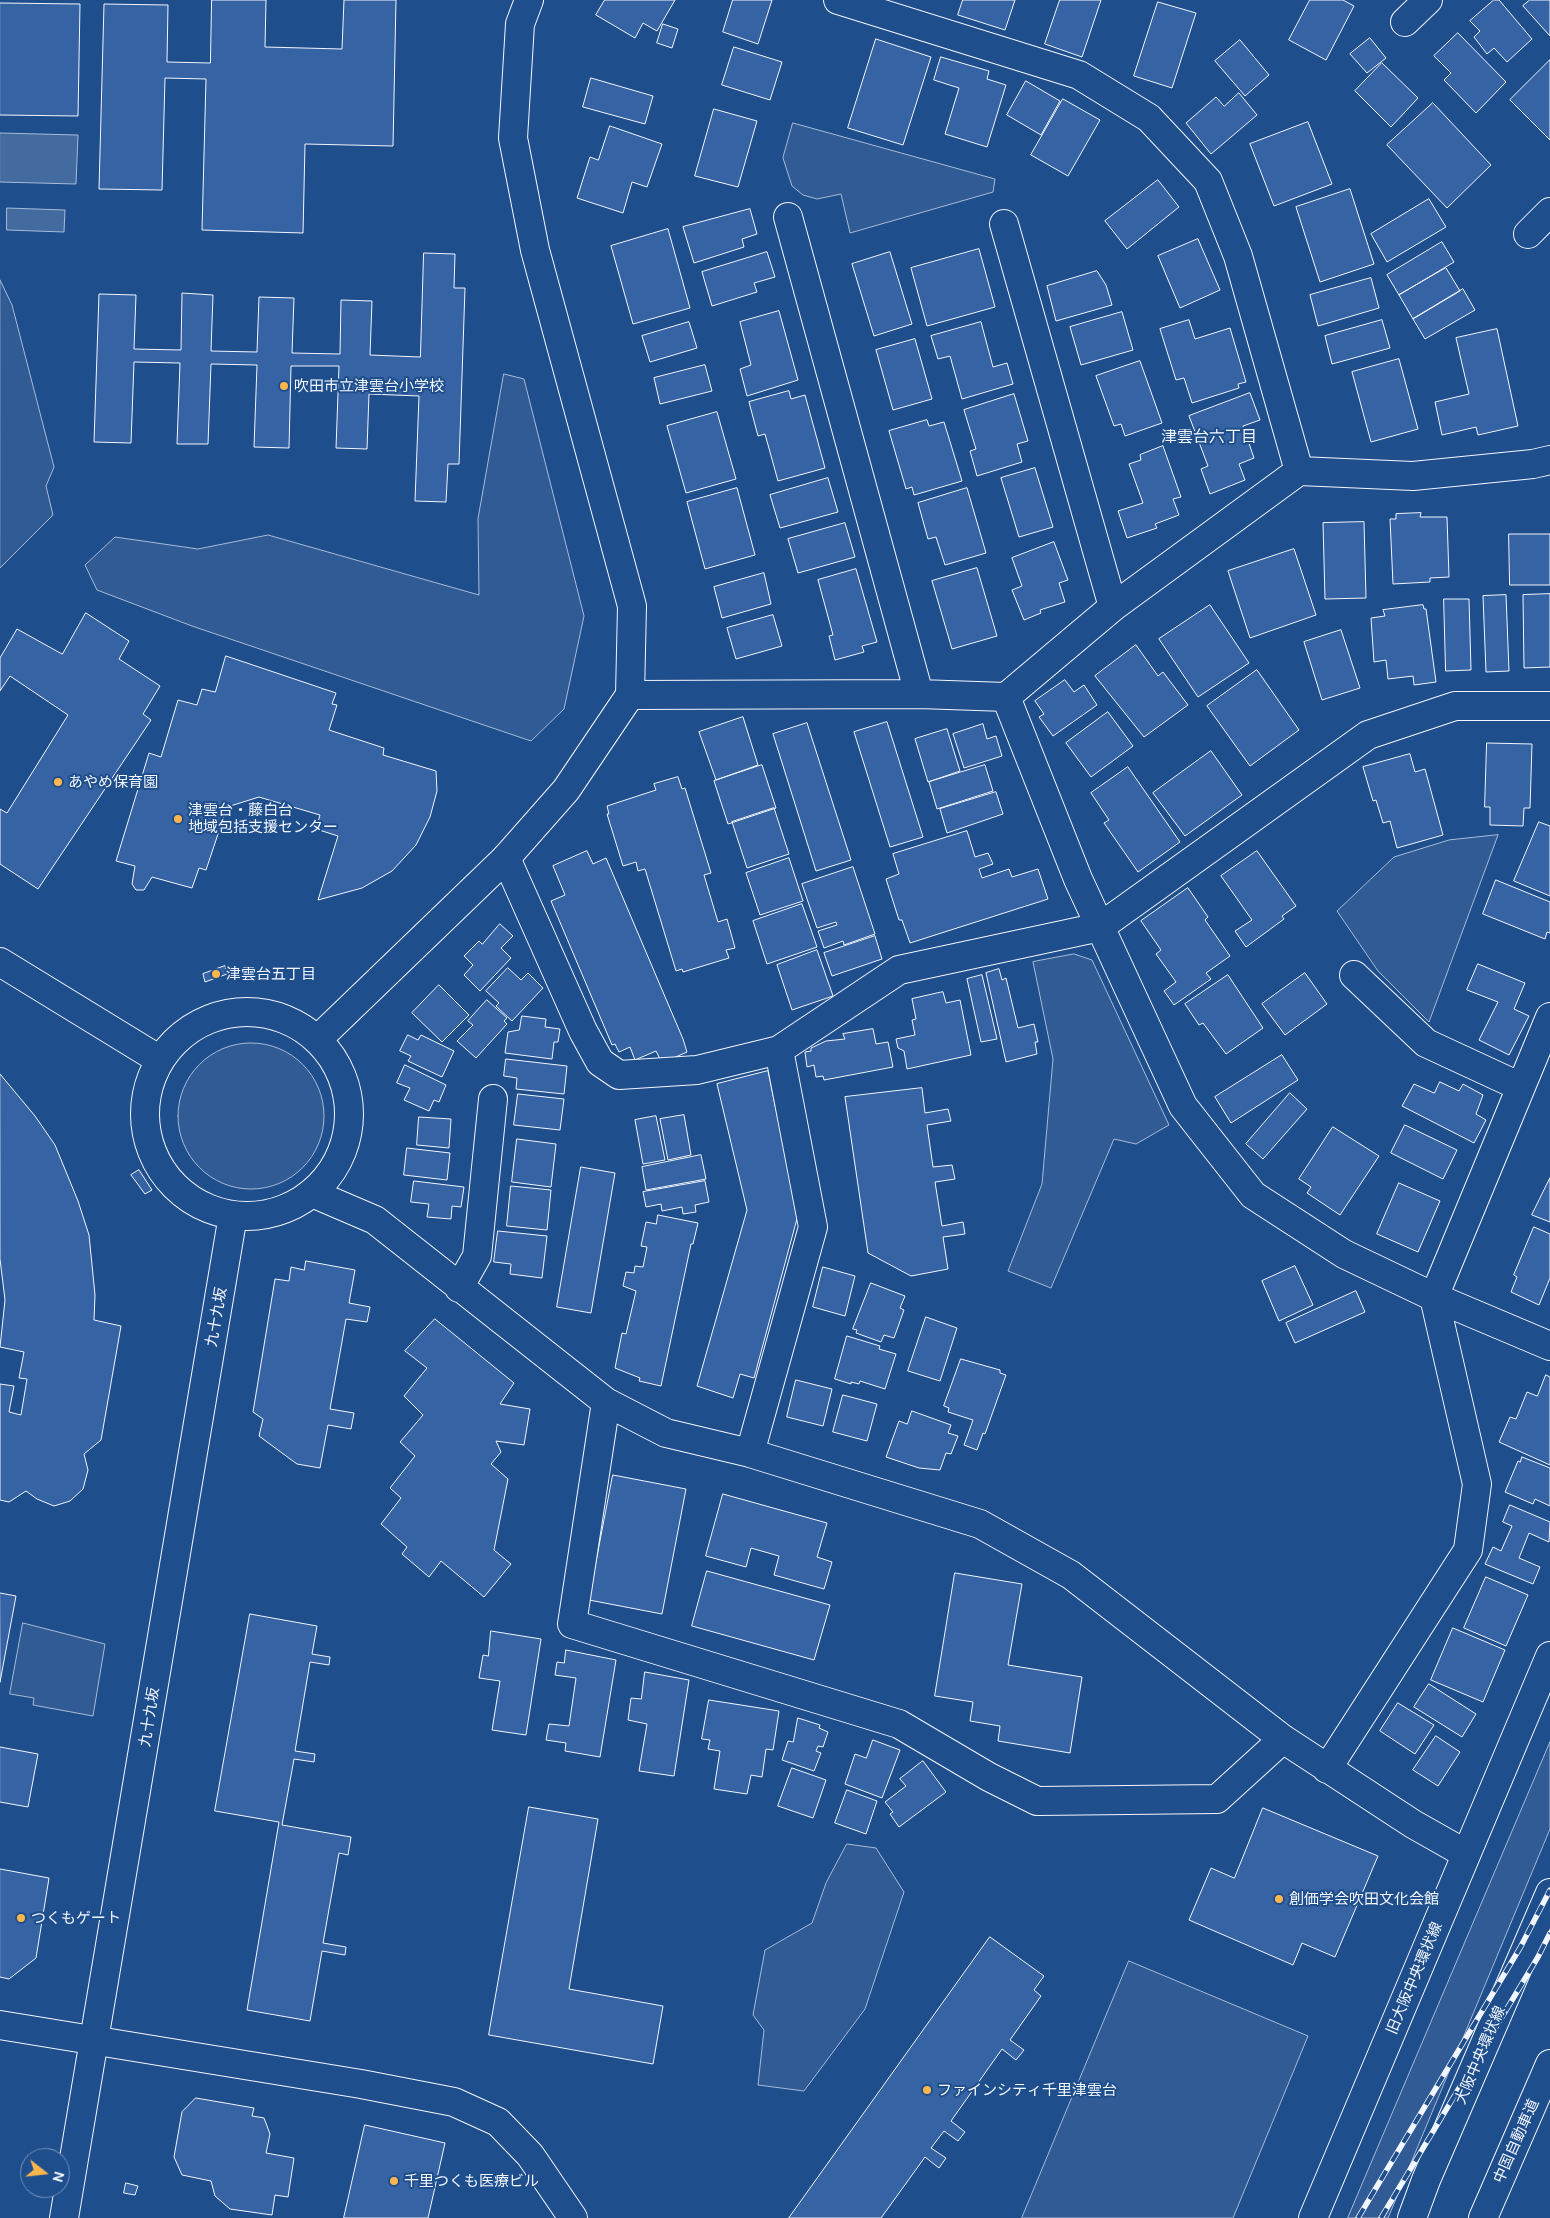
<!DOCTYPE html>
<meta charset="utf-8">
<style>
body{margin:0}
#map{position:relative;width:1550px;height:2218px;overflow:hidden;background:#1f4e8c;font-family:Ubuntu,sans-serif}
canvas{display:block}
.north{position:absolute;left:20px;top:2148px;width:50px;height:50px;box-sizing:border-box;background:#1f4e8c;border:1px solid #7391ba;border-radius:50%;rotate:106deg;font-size:14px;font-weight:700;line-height:20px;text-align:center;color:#f2f6ff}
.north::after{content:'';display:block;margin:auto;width:18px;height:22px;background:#ffb74d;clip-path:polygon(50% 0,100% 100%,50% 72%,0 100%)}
</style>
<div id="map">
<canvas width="1550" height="2218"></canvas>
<div class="north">N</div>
</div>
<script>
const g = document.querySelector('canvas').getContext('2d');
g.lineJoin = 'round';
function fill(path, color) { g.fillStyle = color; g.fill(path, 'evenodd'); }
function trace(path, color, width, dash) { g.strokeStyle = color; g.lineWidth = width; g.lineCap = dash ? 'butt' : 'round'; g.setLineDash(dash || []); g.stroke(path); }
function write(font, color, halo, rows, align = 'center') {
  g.font = font + ' Ubuntu,"Noto Sans JP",sans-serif'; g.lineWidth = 4; g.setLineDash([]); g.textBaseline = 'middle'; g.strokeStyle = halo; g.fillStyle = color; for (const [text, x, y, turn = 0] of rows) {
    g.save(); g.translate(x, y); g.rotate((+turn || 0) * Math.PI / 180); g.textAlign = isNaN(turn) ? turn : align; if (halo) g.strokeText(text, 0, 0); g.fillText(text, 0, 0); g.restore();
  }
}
const built = new Path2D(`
 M793,123L995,179L993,192L850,233L841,194L817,199L803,195L792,186L783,158Z
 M0,280L12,305L54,467L46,486L53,515L0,568Z
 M504,374L524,379L584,616L564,709L531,741L192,626L97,590L85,565L115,537L198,549L268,535L479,595L478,519Z
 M1498,835L1429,1022L1378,971L1337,911L1394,857L1449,840Z
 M1074,954L1092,960L1169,1125L1136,1144L1114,1139L1051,1288L1008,1271L1042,1184L1053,1059L1033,962Z
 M178 1116a73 73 0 1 1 146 0a73 73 0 1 1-146 0Z
 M23,1623L105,1644L93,1716L33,1705L34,1698L10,1694Z
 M1550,1742V1829L1388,2218H1348Z
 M847,1844L876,1848L904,1892L865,2009L804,2091L758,2085L764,2030L753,2015L765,1950L812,1923L826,1883Z
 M1129,1961L1308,2036L1233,2218H1022Z`);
const water = new Path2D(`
 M0,133L78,135L76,184L0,182Z
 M7,208L65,210L64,232L7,230Z`);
const building = new Path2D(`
 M212,0H266L265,47L342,49L344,0H396L393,146L305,144L303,233L202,230L206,79L165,78L162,190L99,189L104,4L168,5L167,62L210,63Z
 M605,0H675L657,31L643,23L635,38L596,15Z
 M733,0H772L758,44L723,32Z
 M963,0H1015L1005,30L958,15Z
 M1060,0H1101L1082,57L1045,44Z
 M1310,0H1343L1354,6L1326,60L1289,40Z
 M1494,0H1499L1532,39L1507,62L1494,48L1487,54L1474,37L1480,31L1470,21Z
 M1530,0H1550V36L1523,6Z
 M1158,2L1196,13L1172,88L1134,76Z
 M0,3L80,4L78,116L0,115Z
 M663,24L678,29L672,48L657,43Z
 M1458,33L1506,82L1476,113L1444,80L1451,73L1434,56Z
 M1370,38L1386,58L1367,73L1350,54Z
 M876,39L931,57L903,145L848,128Z
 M1240,40L1269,75L1245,96L1215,61Z
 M734,47L782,62L770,100L722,85Z
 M941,57L989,71L987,79L1006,85L987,147L945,134L959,88L934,80Z
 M1550,60V140L1510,100Z
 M1382,63L1418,98L1391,127L1355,91Z
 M591,78L653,96L645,124L583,107Z
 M1026,81L1060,101L1041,135L1007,115Z
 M1239,93L1257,115L1211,154L1186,123L1216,97L1224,106Z
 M1063,99L1100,120L1068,176L1031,155Z
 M1433,103L1491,165L1447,208L1387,145Z
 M714,109L757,121L738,187L695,176Z
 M1308,122L1332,184L1274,206L1250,144Z
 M610,126L662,144L647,187L632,182L623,213L577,198L590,157L598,160Z
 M1158,180L1179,207L1127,249L1105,221Z
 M1350,189L1374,264L1320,282L1296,207Z
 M1429,199L1446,227L1387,262L1371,234Z
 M750,209L757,234L742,239L744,247L694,263L683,227Z
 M668,229L690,308L633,324L611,246Z
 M1198,239L1220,290L1180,308L1158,256Z
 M1442,242L1454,262L1399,295L1387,275Z
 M979,249L995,307L927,326L911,268Z
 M767,252L775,277L754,283L757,292L712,306L702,272Z
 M890,252L912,324L874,336L852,264Z
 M424,253L455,254L454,288H465L459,464H448L446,502L415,501L419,396L369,394L367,449L336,448L339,366H291L289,448L254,447L257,365L211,364L208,444H177L180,363L134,362L131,443L94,442L99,294L136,295L134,349L181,350L182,293L213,295L211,351L257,352L259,297L294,298L292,353L340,354L341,300L372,301L370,355L420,357Z
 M1446,268L1460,291L1413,319L1399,295Z
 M1097,271L1106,285L1112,305L1056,321L1047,286Z
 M1371,278L1379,308L1318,326L1310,295Z
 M1463,289L1475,310L1425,339L1413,319Z
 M779,311L798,380L747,396L740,369L751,365L740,322Z
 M1122,312L1133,350L1081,365L1070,327Z
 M1189,320L1195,339L1230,328L1246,382L1238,384L1239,388L1192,403L1184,378L1176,380L1160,329Z
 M1382,320L1390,348L1332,364L1325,336Z
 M689,322L697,348L650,362L642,336Z
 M981,322L993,367L1007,363L1013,384L962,399L950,356L938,359L931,336Z
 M1497,329L1518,426L1478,435L1476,427L1442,435L1435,402L1469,394L1456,338Z
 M915,339L932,399L893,410L876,350Z
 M1399,359L1418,429L1371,442L1352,372Z
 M1140,361L1162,423L1125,436L1121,424L1114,426L1096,376Z
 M705,365L712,391L660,404L654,378Z
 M789,391L791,399L805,395L825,468L778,481L765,434L758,436L749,402Z
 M1250,393L1260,420L1243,426L1254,458L1239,464L1245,480L1210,494L1201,469L1208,466L1189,416Z
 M1014,394L1028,441L1017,444L1022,462L977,476L970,451L976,449L964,410Z
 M717,412L736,479L686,493L667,426Z
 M927,420L929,426L944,422L962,481L914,495L912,487L906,489L889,431Z
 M1163,446L1181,497L1173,499L1179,515L1155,524L1157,528L1127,538L1118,511L1143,503L1129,464L1141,460L1140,455Z
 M1035,468L1053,527L1019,537L1001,478Z
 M828,478L838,512L780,528L770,495Z
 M737,488L755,555L705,569L687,502Z
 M967,488L986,553L945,565L936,537L928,539L918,503Z
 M1421,513L1420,517H1447L1449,577L1430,578V582L1393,584L1390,519H1396V514Z
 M1364,522L1366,598L1325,599L1323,523Z
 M845,523L855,557L798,573L788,539Z
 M1509,534H1550V585H1510Z
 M1054,542L1068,580L1059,583L1065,602L1040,610L1041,613L1024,620L1012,590L1022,586L1012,558Z
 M1294,549L1316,615L1250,638L1228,571Z
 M977,568L997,636L952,649L932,581Z
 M856,569L877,642L862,646L864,652L835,660L829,636L833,635L818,580Z
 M764,573L771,604L722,618L714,587Z
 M1550,594V667L1524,668L1523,595Z
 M1506,595L1509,671L1486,672L1483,596Z
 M1444,599H1469L1471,670L1446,671Z
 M1210,605L1249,663L1198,697L1159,639Z
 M1423,605L1424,609H1426L1436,682L1414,685L1413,676L1388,679L1386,660L1374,662L1371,618L1385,616L1383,610Z
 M86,613L129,641L119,659L160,686L143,714L151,720L38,889L0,864V809L7,813L68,715L10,676L0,691V658L17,629L62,654Z
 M773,615L782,646L736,659L727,628Z
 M1341,630L1360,688L1322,700L1304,642Z
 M1136,645L1158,676L1163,672L1188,705L1144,737L1095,676Z
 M226,656L336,693L332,704L337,705L329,730L384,748L383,755L436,771L437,791L430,817L416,845L392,871L362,888L318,900L338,836L316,829L320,815L259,797L227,807L206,870L199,868L192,888L152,877L144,890H136L132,884L135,866L116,861L149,753L161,757L178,700L197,705L202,689L215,692Z
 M1257,670L1299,730L1250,766L1207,706Z
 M1065,680L1074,692L1084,685L1097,705L1053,736L1039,717L1044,714L1035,701Z
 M1108,712L1133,746L1091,777L1066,743Z
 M743,717L758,765L716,780L699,732Z
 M887,722L923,837L890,847L854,732Z
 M807,723L851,860L816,871L773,734Z
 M983,724L987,739L996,736L1002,756L964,768L953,734Z
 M947,729L960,771L928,782L915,739Z
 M1487,743L1532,744L1530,808H1524L1523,826L1490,825V807H1485Z
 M1211,751L1242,795L1185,836L1153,793Z
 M1410,754L1415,772L1425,769L1443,835L1397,848L1390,821L1383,823L1376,800L1373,801L1363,767Z
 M762,765L776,808L728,824L714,781Z
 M985,765L993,791L937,809L929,782Z
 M1128,767L1180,842L1138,872L1104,823L1109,820L1091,793Z
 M678,777L682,789L685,788L711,873L704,875L718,922L727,919L735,948L726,950L729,958L683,972L682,969L676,971L645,869L638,871L636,862L623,866L607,814H609L607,806L656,790L654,784Z
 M996,792L1003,814L947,833L940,809Z
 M774,808L789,854L747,868L732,822Z
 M1539,822L1550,826V896L1514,881Z
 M967,831L975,857L988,853L993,864L979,869L982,878L1009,869L1012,877L1038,869L1048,899L910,943L902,920H899L886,879L899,874L893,854Z
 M587,851L593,864L606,858L683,1039L687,1052L662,1063L656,1051L635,1060L630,1047L619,1052L615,1044L612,1045L551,901L565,895L553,866Z
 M1257,851L1296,906L1282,916L1284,919L1246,947L1235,931L1252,920L1221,876Z
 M789,858L803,901L760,915L746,873Z
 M853,867L875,934L844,945L843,941L824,948L818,931L837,925L836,922L817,928L802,884Z
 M1496,880L1550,902V933L1547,932L1545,939L1483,914Z
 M1188,888L1208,917L1205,920L1230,956L1206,973L1211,979L1174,1005L1164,991L1176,982L1156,954L1161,950L1141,921Z
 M802,904L817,947L767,964L753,921Z
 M500,924L513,936L501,948L511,958L480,991L464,975L473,965L464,956L479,941L482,944Z
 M875,936L882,959L832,976L824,953Z
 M817,950L833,996L792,1010L777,965Z
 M1478,964L1525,983L1514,1009L1529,1016L1509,1055L1479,1040L1498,1002L1467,990Z
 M225,966L227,974L205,982L203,974Z
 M508,968L521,980L528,973L543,988L512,1021L496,1006L499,1003L486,991Z
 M999,969L1002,980L1006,978L1018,1028L1034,1024L1038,1042H1035L1037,1054L1006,1062L986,973Z
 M1305,973L1327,1004L1285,1035L1262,1004Z
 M982,975L997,1039L981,1042L967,979Z
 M1228,975L1263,1028L1226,1054L1203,1023L1199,1025L1185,1004Z
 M439,985L469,1015L442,1042L412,1013Z
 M943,992L946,1003L960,1000L971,1055L907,1069L904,1051L898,1048L896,1039L915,1035L912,1020L916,1019L912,999Z
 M487,1000L507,1018L504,1021L507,1024L476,1058L457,1041L473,1025L468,1021Z
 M522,1016L546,1019L545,1027L560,1029L558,1042H554L552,1059L505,1053L508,1032L519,1030Z
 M873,1029L876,1044L888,1042L893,1067L824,1080L823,1076L816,1077L814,1065L807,1067L805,1052L811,1051V1048L826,1041L845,1039L843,1034Z
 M408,1035L418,1040L421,1035L454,1051L442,1077L408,1061L411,1056L400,1051Z
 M1282,1055L1298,1080L1231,1123L1215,1097Z
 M506,1059L567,1066L564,1094L516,1089L517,1078L504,1076Z
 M405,1065L446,1085L439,1102L434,1100L429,1111L404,1100L410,1088L397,1083Z
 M768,1071L798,1215L754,1378L740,1374L733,1398L697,1386L747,1210L717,1084Z
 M0,1074L35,1116L55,1145L78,1201L89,1235L95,1295L94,1320L121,1326L101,1440L84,1454L88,1470L83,1489L70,1501L54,1506L37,1499L26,1491L9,1502L0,1500V1384L14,1386L9,1412L21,1415L27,1379L19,1378L24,1352L0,1347L5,1300L0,1259Z
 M1440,1082L1459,1091L1463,1084L1483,1095L1476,1114L1486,1120L1474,1143L1402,1106L1414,1084L1434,1093Z
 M922,1088L925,1113L948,1109L951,1121L927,1125L933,1167L952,1165L955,1179L935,1182L942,1226L963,1222L965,1234L943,1237L948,1269L911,1276L868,1253L845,1097Z
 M1290,1093L1307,1109L1263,1159L1246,1144Z
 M518,1094L564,1099L560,1130L514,1125Z
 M684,1115L691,1155L668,1160L660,1119Z
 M656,1116L665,1160L643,1164L635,1120Z
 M419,1117L451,1119L449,1148L417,1145Z
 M1405,1125L1457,1150L1443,1179L1391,1153Z
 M1333,1127L1379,1156L1340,1215L1307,1193L1311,1187L1299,1179Z
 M517,1139L556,1144L551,1187L512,1182Z
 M407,1148L450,1153L447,1180L404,1175Z
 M701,1155L706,1179L646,1190L642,1167Z
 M581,1167L615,1173L591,1313L557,1307Z
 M139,1170L152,1190L145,1194L131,1175Z
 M1550,1178V1222L1532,1215Z
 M414,1181L464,1187L461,1207L452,1206L451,1219L427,1217L429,1204L411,1202Z
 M705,1181L709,1202L695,1205L696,1212L683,1214L682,1207L662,1211L661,1204L646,1207L643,1192Z
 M1399,1183L1440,1201L1418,1252L1377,1234Z
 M511,1186L551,1190L547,1230L507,1226Z
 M658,1215L698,1223L693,1244H691L661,1386L639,1381L640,1378L615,1368L622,1333L626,1334L636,1291L623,1286L626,1272L634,1273L635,1266L643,1267L647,1247L641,1246L646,1222L656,1224Z
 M1534,1227L1550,1234V1278L1539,1305L1511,1292L1517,1277L1514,1275Z
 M498,1231L547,1236L542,1278L510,1274L511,1264L494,1262Z
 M306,1261L355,1270L349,1303L370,1307L367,1322L346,1319L330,1409L354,1413L351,1429L328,1425L320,1468L297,1464L259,1436L263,1419L253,1412L275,1279L289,1281L291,1267L304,1270Z
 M1295,1266L1313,1305L1279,1321L1262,1281Z
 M823,1267L855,1276L845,1316L813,1307Z
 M871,1283L905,1296L900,1308L904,1310L894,1338L884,1335L881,1342L856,1333L857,1330L853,1329Z
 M1356,1291L1365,1312L1295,1343L1286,1323Z
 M926,1317L957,1328L940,1381L908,1371Z
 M435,1319L514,1383L500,1404L530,1409L524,1445L496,1441L501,1452L491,1464L508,1479L494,1550L511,1564L484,1597L441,1561L429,1577L402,1554L407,1547L381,1524L401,1498L390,1488L415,1456L400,1442L423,1415L404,1396L427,1368L405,1351Z
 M847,1336L880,1346L879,1349L896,1354L885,1389L860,1381L859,1384L851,1382V1384L835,1379Z
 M961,1359L1000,1370V1373L1006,1375L985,1434L983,1433L977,1450L964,1445L973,1420L948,1412L949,1408L944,1406Z
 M1546,1375L1550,1377V1465L1499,1442L1510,1417L1516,1419L1527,1392L1537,1396Z
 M796,1380L832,1389L823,1426L787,1417Z
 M843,1395L877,1404L867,1441L833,1432Z
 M912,1411L951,1425L948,1433L958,1436L951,1454L946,1453L940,1470L919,1468L886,1457L899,1421L907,1424Z
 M1522,1457L1550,1468V1506L1535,1499L1533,1504L1505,1492L1518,1461L1520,1462Z
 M613,1475L686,1489L662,1614L589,1600Z
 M723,1494L827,1523L817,1557L832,1562L824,1589L774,1575L779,1556L751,1548L746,1567L706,1556Z
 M1510,1505L1550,1522L1549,1542L1529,1533L1519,1558L1540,1567L1533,1584L1485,1564L1493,1547L1501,1551L1512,1526L1503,1522Z
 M707,1571L830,1605L814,1660L692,1626Z
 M955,1573L1022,1584L1008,1665L1082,1677L1070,1753L998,1741L1000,1726L970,1721L973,1702L935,1696Z
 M1486,1577L1528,1595L1506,1646L1464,1628Z
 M0,1593L16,1596L0,1682Z
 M250,1614L317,1626L312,1654L330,1657L329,1665L310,1662L295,1751L315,1754L314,1762L294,1759L282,1825L351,1837L348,1855L339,1853L323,1943L346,1947L345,1955L322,1951L310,2021L247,2010L279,1822L215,1811Z
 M1453,1628L1505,1650L1483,1702L1431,1680Z
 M491,1631L541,1639L526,1735L492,1730L500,1681L479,1678L483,1655L488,1656Z
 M566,1650L616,1660L600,1757L565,1751L566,1743L546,1740L549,1724L569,1726L576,1678L555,1675L557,1662L564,1663Z
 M645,1672L689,1680L674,1776L639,1771L647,1724L628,1720L631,1698L641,1699Z
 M1429,1684L1476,1714L1462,1737L1414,1707Z
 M709,1700L779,1711L773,1750L766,1749L762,1777L751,1775L747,1794L714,1789L720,1751L708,1749L710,1740L702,1739Z
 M1398,1703L1434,1725L1415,1754L1380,1731Z
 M798,1718L820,1725L819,1728L828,1732L823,1747L818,1746L816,1751L821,1753L814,1771L782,1760L788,1741L793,1742Z
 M1436,1736L1460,1752L1438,1786L1413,1770Z
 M873,1740L900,1750L882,1798L845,1784L855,1754L866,1758Z
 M0,1747L38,1754L28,1807L0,1802Z
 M923,1761L946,1792L899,1827L890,1814L893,1812L885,1802L906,1786L900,1779Z
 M792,1768L826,1780L813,1818L778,1806Z
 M847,1790L877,1801L866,1834L835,1823Z
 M529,1807L598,1819L569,1989L663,2006L653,2064L489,2035Z
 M1263,1808L1378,1856L1335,1957L1302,1943L1293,1965L1189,1920L1211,1868L1234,1878Z
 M0,1869L49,1878L36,1958L9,1979L0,1977Z
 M990,1937L1044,1976L1034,1990L1041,1996L1010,2040L1024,2050L1016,2060L1002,2049L951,2121L965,2132L958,2141L944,2131L931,2148L946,2158L939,2168L925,2157L881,2218H789Z
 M196,2098L254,2108L252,2116L264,2118L270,2134L266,2153L294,2158L288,2197L275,2195L272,2215L230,2209L215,2196L211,2181L182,2175L174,2157L182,2112Z
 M365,2125L445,2143L428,2218H344Z
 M126,2183L138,2186L135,2195L124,2193Z`);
const street = new Path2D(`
 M838,0L1079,75L1149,118L1208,181L1238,256L1299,471
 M1405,22L1428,0
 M788,217L919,694
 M1004,224L1113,607
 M1528,234L1550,212
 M630,695L919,694L1006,697L1113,607L1299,471L1413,476L1533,464L1550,460
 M1006,697L1078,879L1183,1106L1253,1195L1344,1254L1434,1297L1550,1346
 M506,858L583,1031L600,1062L619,1075L697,1070L779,1050L899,970L1100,927L1368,735L1455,706H1550
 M1354,975L1426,1043L1521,1087
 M312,1193L375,1220L606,1402L666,1433L750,1453L980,1524L1071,1575L1283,1739L1413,1824L1466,1854
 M459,1288L477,1256L493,1099
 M606,1402L572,1624L899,1724L989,1777L1037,1801L1217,1799L1283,1739
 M750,1453L813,1227L779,1050
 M1327,1769L1468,1550L1477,1484L1434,1297L1550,1017
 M0,2025L361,2084L454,2102L498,2122L530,2155L573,2218`);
const secondary = new Path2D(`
 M0,962L160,1060
 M145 1114a102 102 0 1 1 204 0a102 102 0 1 1-204 0Z
 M318,1039L506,858L566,790L630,695L632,606L535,250L513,138L520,24L529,0
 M64,2218L233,1215`);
const primary = new Path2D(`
 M1313,2218L1550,1656
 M1412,2218L1426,2180L1550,1893`);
const highway = new Path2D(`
 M1483,2218L1550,2064`);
const rail = new Path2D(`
 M1358,2218L1520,1948L1550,1890
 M1381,2218L1538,1957L1550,1933`);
const markers = [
 [284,386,5,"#ffb74d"],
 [58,782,5,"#ffb74d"],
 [178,819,5,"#ffb74d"],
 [216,974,5,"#ffb74d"],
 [1279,1899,5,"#ffb74d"],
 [21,1918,5,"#ffb74d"],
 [927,2090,5,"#ffb74d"],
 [394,2181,5,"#ffb74d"]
];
const poiNames = [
 ["吹田市立津雲台小学校",294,386],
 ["あやめ保育園",68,782],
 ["津雲台・藤白台",188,810],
 ["地域包括支援センター",188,827],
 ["津雲台五丁目",226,974],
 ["創価学会吹田文化会館",1289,1899],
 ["つくもゲート",31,1918],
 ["ファインシティ千里津雲台",937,2090],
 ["千里つくも医療ビル",404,2181]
];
const streetNames = [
 ["九十九坂",216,1317,-80],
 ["九十九坂",149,1717,-81],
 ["旧大阪中央環状線",1414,1978,-67],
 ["大阪中央環状線",1480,2055,-67],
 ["中国自動車道",1516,2141,-66]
];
const neighbourhoodNames = [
 ["津雲台六丁目",1209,437]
];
fill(built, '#305b95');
trace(built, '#a8bbd7', 1);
fill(water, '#446ba0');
trace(water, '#a8bbd7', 1);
fill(building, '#3563a3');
trace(building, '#f2f6ff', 1);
trace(street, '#f2f6ff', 30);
trace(secondary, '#f2f6ff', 30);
trace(primary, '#f2f6ff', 30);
trace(highway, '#f2f6ff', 30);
trace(street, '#1f4e8c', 28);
trace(secondary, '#1f4e8c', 28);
trace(primary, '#1f4e8c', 28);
trace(highway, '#1f4e8c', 28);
trace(rail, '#f2f6ff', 5.5);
trace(rail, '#1f4e8c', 4, [11]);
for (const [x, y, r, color] of markers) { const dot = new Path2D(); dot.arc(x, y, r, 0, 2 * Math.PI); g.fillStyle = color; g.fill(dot); trace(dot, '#1f4e8c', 2); }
write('15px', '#f2f6ff', '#1f4e8c', poiNames, 'left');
write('15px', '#f2f6ff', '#1f4e8c', streetNames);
write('16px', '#f2f6ff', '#1f4e8c', neighbourhoodNames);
</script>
